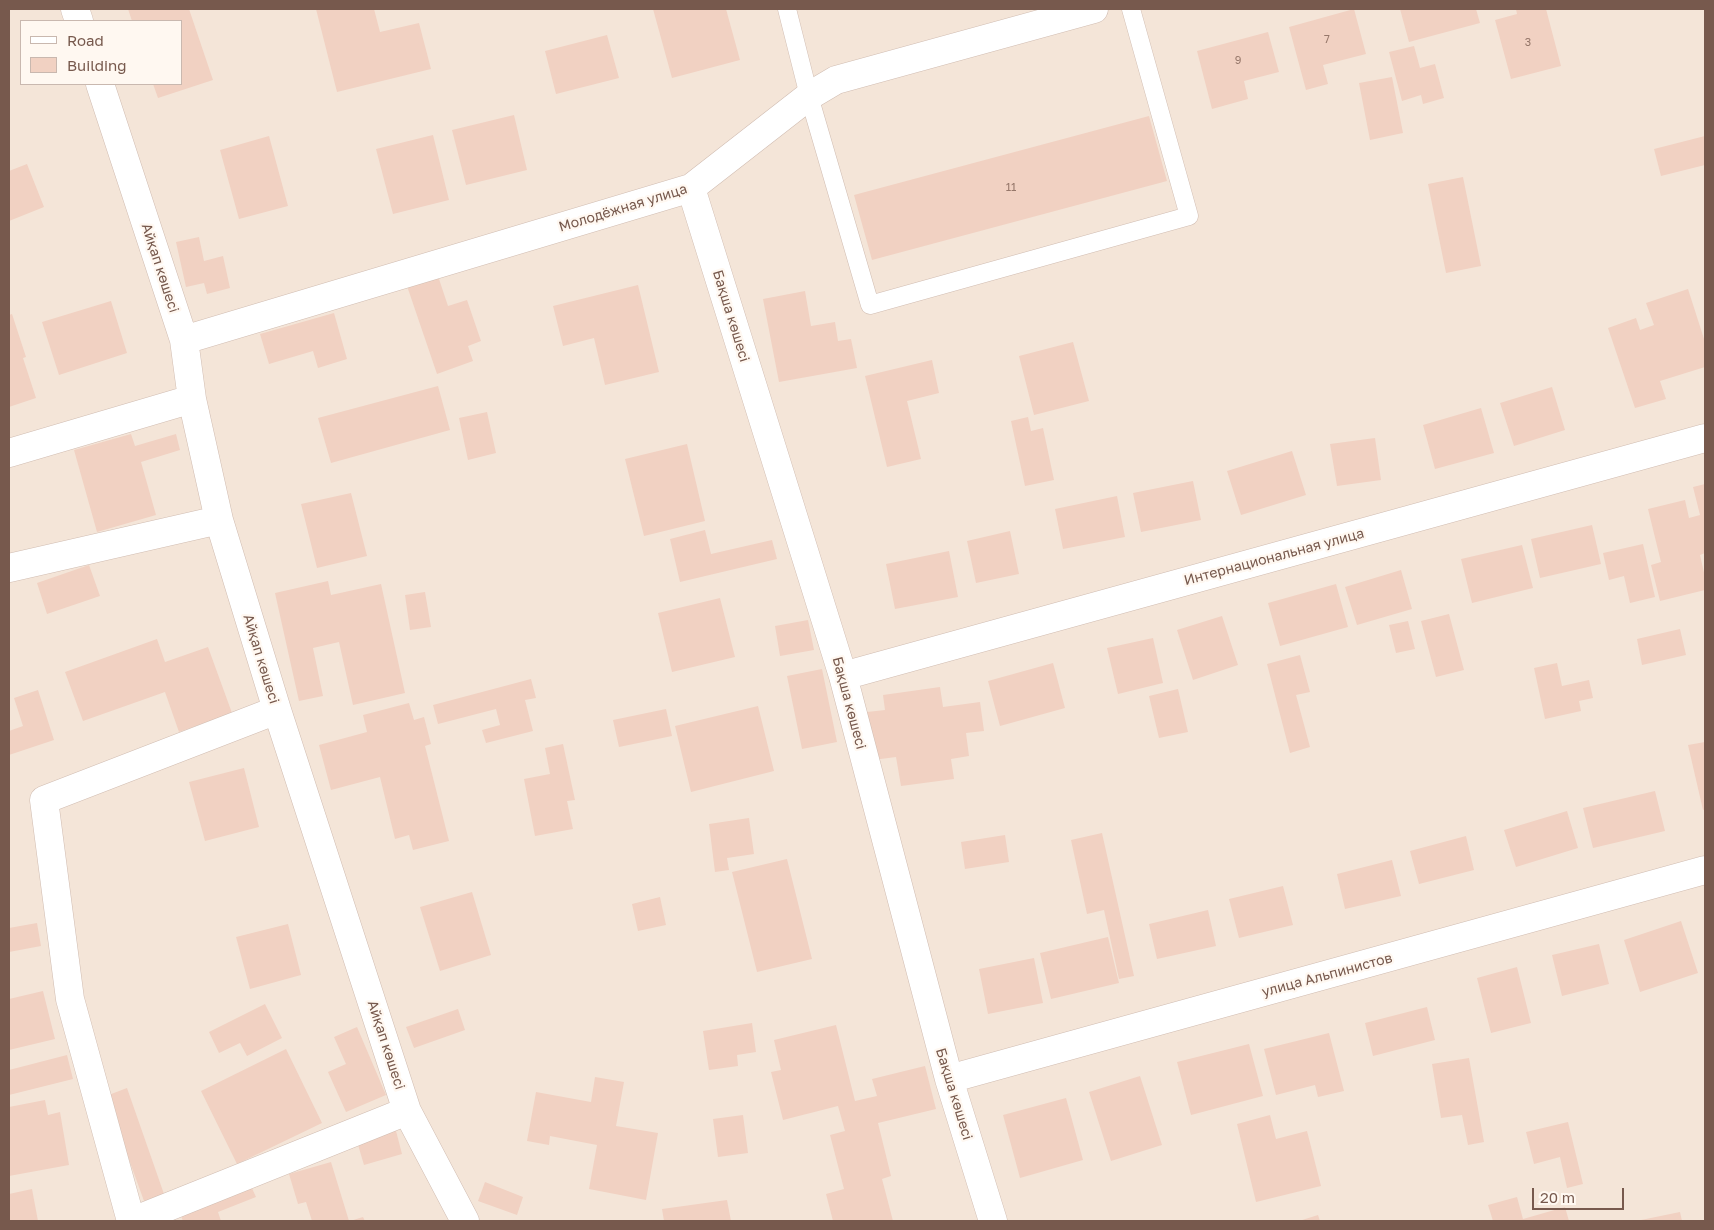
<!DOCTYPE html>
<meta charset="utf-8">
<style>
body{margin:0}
#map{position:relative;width:1714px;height:1230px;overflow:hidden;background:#fcf4ea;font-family:"Golos Text",sans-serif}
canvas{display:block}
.frame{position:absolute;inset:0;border:10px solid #77594d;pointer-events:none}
.legend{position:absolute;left:20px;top:20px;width:162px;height:65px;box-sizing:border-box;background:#fff8f1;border:1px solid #c9b8af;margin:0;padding:6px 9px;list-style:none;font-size:15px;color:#77594d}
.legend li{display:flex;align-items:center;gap:10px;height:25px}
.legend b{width:25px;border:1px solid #c9b8af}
.scale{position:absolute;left:1532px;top:1188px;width:92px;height:22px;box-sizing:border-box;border:2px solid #77594d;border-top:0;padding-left:6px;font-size:15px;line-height:18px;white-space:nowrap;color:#77594d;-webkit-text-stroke:4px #fff8f1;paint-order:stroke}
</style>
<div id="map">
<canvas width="1714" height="1230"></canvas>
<div class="frame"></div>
<ul class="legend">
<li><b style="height:6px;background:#fff"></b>Road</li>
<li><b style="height:14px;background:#f1d1c2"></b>Building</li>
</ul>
<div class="scale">20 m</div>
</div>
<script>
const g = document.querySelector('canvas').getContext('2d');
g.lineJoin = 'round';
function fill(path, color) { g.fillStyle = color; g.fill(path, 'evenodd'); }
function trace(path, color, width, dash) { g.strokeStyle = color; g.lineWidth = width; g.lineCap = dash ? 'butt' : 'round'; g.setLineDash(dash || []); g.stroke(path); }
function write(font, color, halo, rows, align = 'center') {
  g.font = font + ' "Golos Text",sans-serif'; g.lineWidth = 4.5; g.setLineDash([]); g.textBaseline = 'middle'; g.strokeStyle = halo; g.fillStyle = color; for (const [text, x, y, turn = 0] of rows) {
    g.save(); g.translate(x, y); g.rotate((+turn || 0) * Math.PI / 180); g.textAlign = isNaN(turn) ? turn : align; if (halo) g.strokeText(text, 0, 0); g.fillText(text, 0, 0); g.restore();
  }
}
const residential = new Path2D(`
 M9,9H1705V1221H9ZM21,21H181V84H21Z`);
const building = new Path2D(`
 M128,9H189L213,80L158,98L153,84H181V21H132Z
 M316,9H374L380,32L419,23L431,69L337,92Z
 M653,9H726L740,60L672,78Z
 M1354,9L1366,54L1323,65L1328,84L1306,90L1289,27Z
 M1400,9H1476L1480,23L1409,42Z
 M1516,9H1546L1561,66L1511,79L1495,20L1517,14Z
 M1268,32L1279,72L1244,81L1248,99L1212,109L1197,51Z
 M607,35L619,78L556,94L545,51Z
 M1414,46L1420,68L1435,64L1444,98L1423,104L1421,95L1402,101L1389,52Z
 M1392,77L1403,133L1370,140L1359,83Z
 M514,115L527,170L466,185L452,130Z
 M1149,116L1167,181L872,260L854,195Z
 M433,135L449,200L393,214L376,149Z
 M269,136L288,206L239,219L220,150Z
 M1705,136V165L1661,176L1654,149Z
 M27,164L44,207L9,221V171Z
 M1463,177L1481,266L1446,273L1428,184Z
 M199,237L204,261L223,256L230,288L207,294L204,283L186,287L176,242Z
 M438,276L448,306L467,300L481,341L468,346L473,361L437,374L407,286Z
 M638,285L659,372L605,385L594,338L563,346L553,306Z
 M1688,289L1705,342V367L1660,381L1666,399L1635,408L1608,328L1636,318L1640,330L1654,325L1646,303Z
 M805,291L811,326L835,322L838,341L851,339L857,368L779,382L763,299Z
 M111,301L127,353L59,375L42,322Z
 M334,313L347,359L318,368L313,351L269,364L260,334Z
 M12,314L26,357L23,358L36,398L9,407V315Z
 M1073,342L1089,401L1034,415L1019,356Z
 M932,360L939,393L907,401L921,459L887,467L865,376Z
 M438,386L450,430L331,463L318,418Z
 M1552,387L1565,430L1514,446L1500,403Z
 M1481,408L1494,453L1435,469L1423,425Z
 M487,412L496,453L468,460L459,418Z
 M1028,417L1031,431L1043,428L1054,480L1025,486L1011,421Z
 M131,434L135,446L176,434L180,450L141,462L156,515L97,532L74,450Z
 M1375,438L1381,480L1337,486L1330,444Z
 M687,444L705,521L644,536L625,459Z
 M1292,451L1306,495L1241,515L1227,471Z
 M1193,481L1201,520L1141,532L1133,493Z
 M1705,484V553L1700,555L1705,577V590L1660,601L1651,565L1661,562L1648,509L1685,500L1689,518L1700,515L1693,487Z
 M351,493L367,556L317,568L301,504Z
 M1117,496L1125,537L1063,549L1055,509Z
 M1592,525L1601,564L1540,578L1531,539Z
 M705,530L711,554L772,540L777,559L680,582L670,539Z
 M1010,531L1019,574L976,583L967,541Z
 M1643,544L1655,597L1630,603L1624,576L1609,580L1603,553Z
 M1522,545L1533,588L1472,603L1461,559Z
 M949,551L958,597L895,609L886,564Z
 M89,565L100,596L47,614L37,583Z
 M1401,570L1412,609L1357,625L1345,587Z
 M328,581L331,595L381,584L405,693L353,705L339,642L313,648L323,696L299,701L275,593Z
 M1336,584L1348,627L1280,646L1268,603Z
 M425,592L431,627L410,630L405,595Z
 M720,598L735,657L672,672L658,613Z
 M1449,614L1464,670L1436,677L1421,621Z
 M1222,616L1238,665L1193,680L1177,630Z
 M808,620L814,650L780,656L775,626Z
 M1408,621L1415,649L1396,653L1389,625Z
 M1680,629L1686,655L1642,665L1637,639Z
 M1153,638L1163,683L1118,694L1107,648Z
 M157,639L165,662L208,647L232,713L179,732L165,692L83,721L65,672Z
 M1300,655L1310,692L1296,695L1310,747L1290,753L1267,664Z
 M1053,663L1065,708L1000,726L988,681Z
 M1557,663L1562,686L1589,680L1593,698L1579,701L1581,711L1545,719L1534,668Z
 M822,669L837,742L802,749L787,676Z
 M531,679L536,698L525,700L533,731L486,743L482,730L500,725L496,709L438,724L433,705Z
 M940,687L943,707L980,702L984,731L966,733L969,756L951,759L954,779L901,786L896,757L873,760L867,712L885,710L883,695Z
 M1178,689L1188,732L1159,738L1149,696Z
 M38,690L54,740L9,755V731L23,726L14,698Z
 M409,703L414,720L424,717L431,744L425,746L449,841L413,850L409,835L395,839L380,777L331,790L319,745L367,732L363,715Z
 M758,706L774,771L691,792L675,726Z
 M666,709L672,736L619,747L613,720Z
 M1705,742V809L1703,810L1688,745Z
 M563,744L575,800L567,801L573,829L535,836L524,779L550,774L545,748Z
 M244,768L259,827L205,841L189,782Z
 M1655,791L1665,831L1593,848L1583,808Z
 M1567,811L1578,848L1516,867L1504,830Z
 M749,818L754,854L727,858L729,870L715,872L709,824Z
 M1102,833L1134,976L1119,979L1104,910L1087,914L1071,840Z
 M1005,835L1009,862L965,869L961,842Z
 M1466,836L1474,870L1419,884L1410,851Z
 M787,859L812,959L757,972L732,872Z
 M1392,860L1401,896L1345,909L1337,874Z
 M1283,886L1293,925L1239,938L1229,899Z
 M472,892L491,955L440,971L420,907Z
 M660,897L666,925L638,931L632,904Z
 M1208,910L1216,946L1157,959L1149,924Z
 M1681,921L1698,973L1640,992L1624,940Z
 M37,923L41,946L9,952V928Z
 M288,924L301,975L250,989L236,937Z
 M1108,937L1119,983L1051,999L1040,953Z
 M1599,944L1609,984L1562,996L1552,955Z
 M1034,958L1043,1003L988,1014L979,969Z
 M1517,967L1531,1023L1491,1033L1477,978Z
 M43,991L55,1039L9,1050V999Z
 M265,1004L282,1038L247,1056L240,1043L219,1053L209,1032Z
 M1427,1007L1435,1040L1373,1056L1365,1023Z
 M458,1009L465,1030L414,1048L406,1027Z
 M752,1023L756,1052L737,1055L738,1066L709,1070L703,1031Z
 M836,1025L855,1101L877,1096L872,1079L925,1066L936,1109L878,1123L891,1176L882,1179L893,1221H833L826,1194L844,1189L830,1135L845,1131L838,1106L783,1120L771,1072L781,1070L774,1040Z
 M357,1027L386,1095L346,1112L328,1072L346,1064L334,1037Z
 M1329,1033L1344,1091L1318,1097L1315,1085L1276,1095L1264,1049Z
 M1249,1044L1263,1096L1191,1115L1177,1062Z
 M286,1049L322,1123L237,1164L201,1091Z
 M67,1055L73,1079L9,1095V1070Z
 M1469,1058L1484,1142L1468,1145L1462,1115L1441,1118L1432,1064Z
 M1140,1076L1162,1145L1111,1161L1089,1092Z
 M595,1077L624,1082L616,1126L658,1133L646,1200L589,1189L597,1145L550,1136L549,1145L527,1141L536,1092L591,1102Z
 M127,1088L164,1194L144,1201L106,1096Z
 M1066,1098L1083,1160L1020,1178L1003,1115Z
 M45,1100L48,1115L60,1112L69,1165L9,1176V1107Z
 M743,1115L748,1153L718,1157L713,1119Z
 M1270,1115L1276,1139L1307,1131L1321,1186L1256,1202L1237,1124Z
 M1568,1122L1583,1184L1567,1188L1560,1157L1534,1164L1526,1132Z
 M395,1127L402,1154L364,1165L356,1138Z
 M331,1162L349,1221H312L306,1202L298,1204L289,1174Z
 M485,1182L523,1197L517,1215L478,1201Z
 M250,1184L256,1197L218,1212L221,1221H183L179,1211Z
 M32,1189L38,1221H9V1194Z
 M1517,1197L1523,1219L1565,1207L1569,1221H1493L1488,1205Z
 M727,1200L731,1221H664L662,1209Z
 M1680,1212L1682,1221H1641V1220Z
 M1318,1215L1320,1221H1299Z
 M363,1217L365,1221H350Z`);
const service = new Path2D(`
 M787,9L809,96L870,305L1189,216L1131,9`);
const minor = new Path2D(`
 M75,9L79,21
 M100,84L184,340L192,399L219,520L277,710L407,1111L465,1221
 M691,188L843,676L949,1079L993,1221
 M184,340L691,188L809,96L836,80L1094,9
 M9,453L192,399
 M9,568L219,520
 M843,676L1705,438
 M949,1079L1705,870
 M131,1221L70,999L44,800L277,710
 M133,1221L407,1111`);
const numberNames = [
 ["7",1327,40],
 ["3",1528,43],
 ["9",1238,61],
 ["11",1011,188]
];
const streetNames = [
 ["Молодёжная улица",623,208,-17],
 ["Айқап көшесі",160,268,72],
 ["Бақша көшесі",731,316,73],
 ["Интернациональная улица",1274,557,-15],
 ["Айқап көшесі",261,659,73],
 ["Бақша көшесі",849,703,75],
 ["улица Альпинистов",1327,975,-15],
 ["Айқап көшесі",386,1045,72],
 ["Бақша көшесі",954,1094,73]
];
fill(residential, '#f4e5d8');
fill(building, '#f1d1c2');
trace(service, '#d1bdb2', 19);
trace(minor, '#d1bdb2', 29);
trace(service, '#fff', 18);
trace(minor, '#fff', 28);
write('11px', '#96776a', null, numberNames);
write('14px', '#77594d', '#fff8f1', streetNames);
</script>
